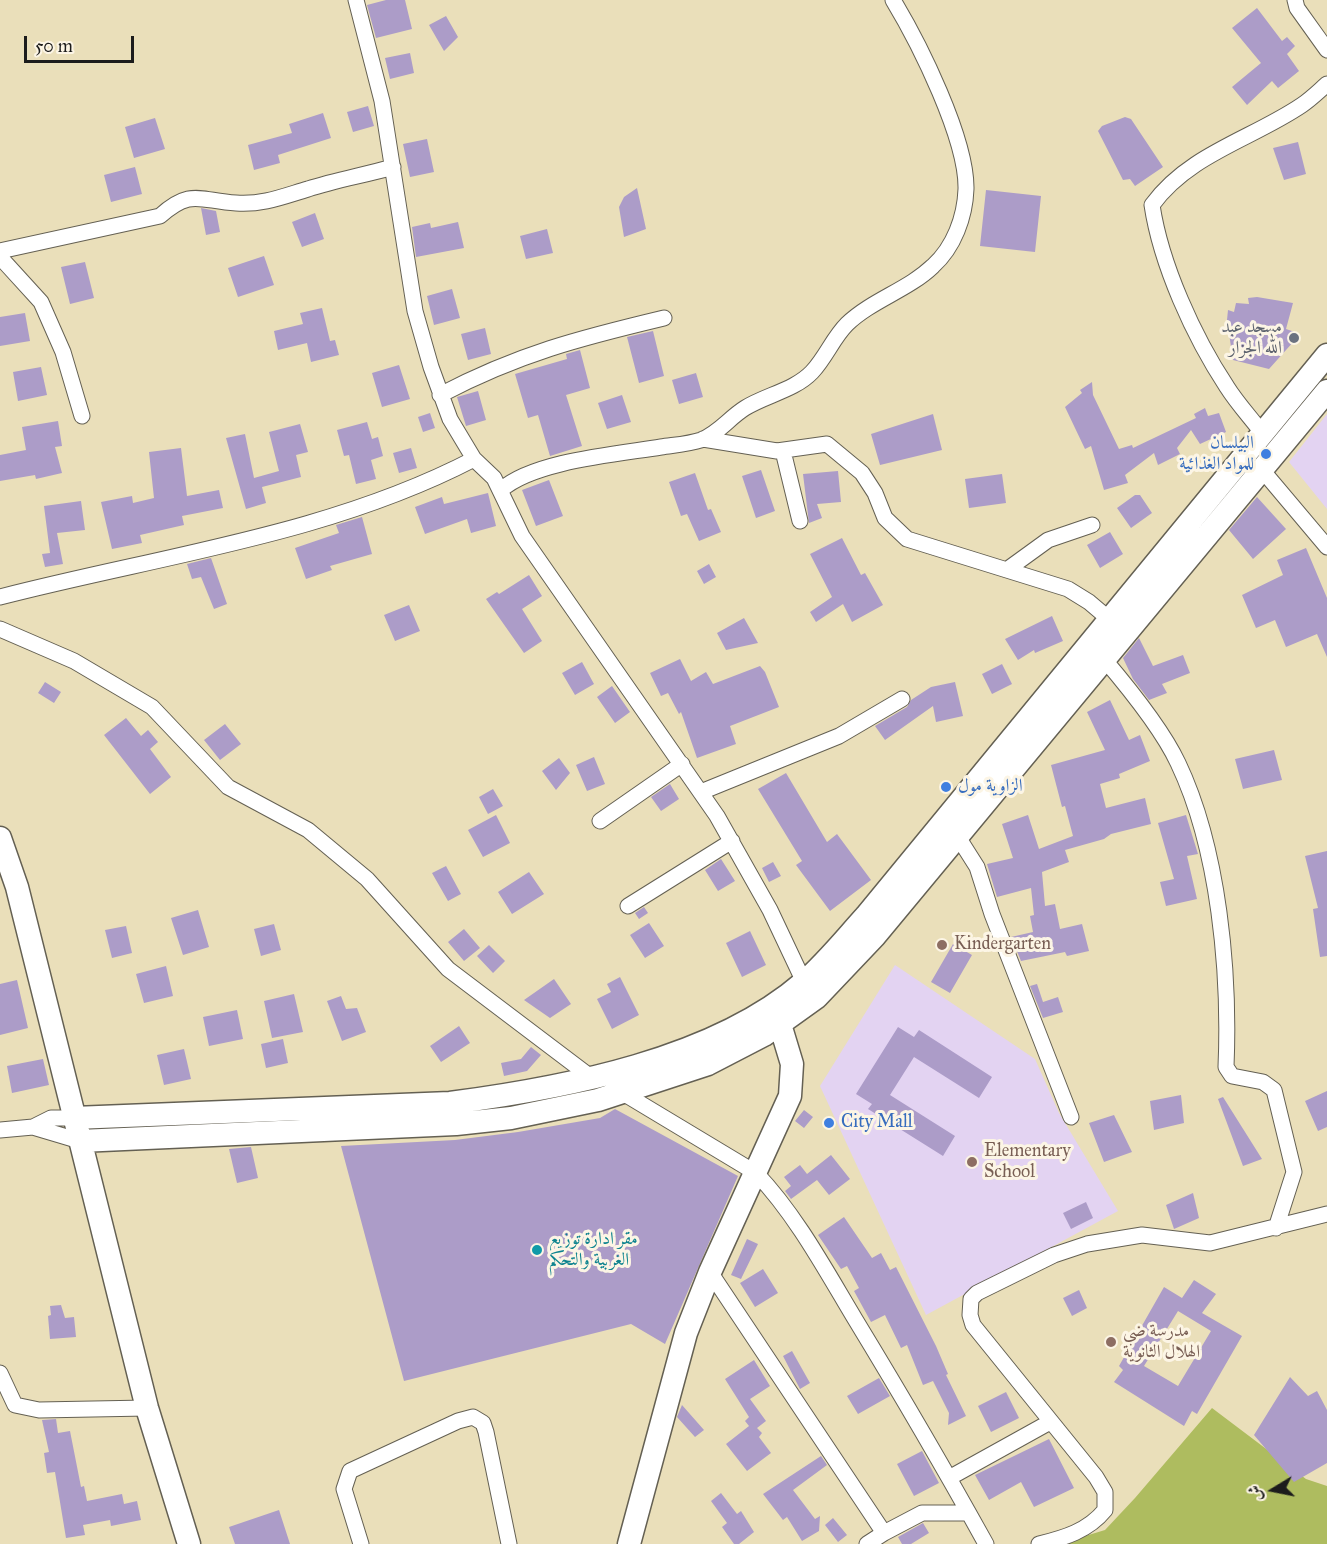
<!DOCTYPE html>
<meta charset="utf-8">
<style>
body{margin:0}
#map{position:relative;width:1327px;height:1544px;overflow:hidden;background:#eadfba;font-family:"IM FELL Great Primer",Amiri,serif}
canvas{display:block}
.north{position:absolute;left:1243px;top:1460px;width:60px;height:60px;-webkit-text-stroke:4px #fcf5e5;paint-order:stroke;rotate:260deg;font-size:16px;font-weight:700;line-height:24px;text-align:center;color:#1c1c1c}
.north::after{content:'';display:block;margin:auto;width:21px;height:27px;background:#1c1c1c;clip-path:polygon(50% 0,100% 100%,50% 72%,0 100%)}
.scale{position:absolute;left:24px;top:36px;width:110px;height:27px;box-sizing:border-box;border:3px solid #1c1c1c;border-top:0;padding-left:8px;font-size:18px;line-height:21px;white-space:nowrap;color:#1c1c1c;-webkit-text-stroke:4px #fcf5e5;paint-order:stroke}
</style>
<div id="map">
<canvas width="1327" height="1544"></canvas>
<div class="north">ش</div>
<div class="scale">50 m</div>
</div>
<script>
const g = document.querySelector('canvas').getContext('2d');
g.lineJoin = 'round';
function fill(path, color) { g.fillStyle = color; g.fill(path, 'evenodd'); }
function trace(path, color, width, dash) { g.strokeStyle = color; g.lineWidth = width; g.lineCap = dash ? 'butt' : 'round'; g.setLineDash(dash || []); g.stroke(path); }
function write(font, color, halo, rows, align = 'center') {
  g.font = font + ' "IM FELL Great Primer",Amiri,serif'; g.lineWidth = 6; g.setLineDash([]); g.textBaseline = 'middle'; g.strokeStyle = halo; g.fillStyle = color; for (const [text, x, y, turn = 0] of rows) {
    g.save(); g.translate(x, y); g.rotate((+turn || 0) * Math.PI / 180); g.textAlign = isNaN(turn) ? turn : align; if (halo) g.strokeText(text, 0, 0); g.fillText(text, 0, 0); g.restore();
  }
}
const built = new Path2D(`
 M1327,414V509L1289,462Z
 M895,965L1035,1059L1059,1113L1118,1211L926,1315L820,1086Z`);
const green = new Path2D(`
 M1212,1408L1306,1479L1327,1486V1544H1059L1105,1530L1135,1498Z`);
const building = new Path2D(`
 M386,0H405L412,29L376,38L367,5Z
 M1257,8L1282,41L1287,37L1295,46L1287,54L1299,71L1278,88L1272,81L1247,105L1232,87L1261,63L1232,28Z
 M446,16L458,37L444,51L429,25Z
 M410,53L414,73L390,79L385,58Z
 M368,106L374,126L353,132L347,112Z
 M323,113L331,138L278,155L280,163L254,170L248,145L292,133L289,124Z
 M1125,117L1131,119L1163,167L1135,186L1130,179L1123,180L1098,131L1102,126Z
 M155,118L165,149L134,158L125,127Z
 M427,139L434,172L410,177L403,144Z
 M1298,142L1306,174L1284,180L1273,148Z
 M135,167L142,194L111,202L104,175Z
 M637,188L646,229L624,237L619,207L624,197Z
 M986,190L1041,196L1035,252L980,246Z
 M201,208L216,211L220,232L206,235Z
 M315,213L324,239L302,247L292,222Z
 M458,222L464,248L416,257L412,227L430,223L431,228Z
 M547,229L553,253L526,259L520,236Z
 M264,256L274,285L238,297L228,268Z
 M85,262L94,298L70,304L61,267Z
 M452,289L460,318L434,325L427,296Z
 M1257,297L1293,303L1286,329L1295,332V340L1269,369L1233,360L1227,320L1228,310L1234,312L1236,303L1249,304L1248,298Z
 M322,308L330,341L335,340L339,355L311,362L307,343L278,350L274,331L303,324L300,313Z
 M25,313L30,341L0,346V317Z
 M485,328L491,354L468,360L461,334Z
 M653,331L664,376L639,383L627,337Z
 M580,350L590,388L566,395L582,446L550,456L538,415L528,418L515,374L567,359L566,354Z
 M399,365L410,399L382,407L372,373Z
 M41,367L47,395L18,401L13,372Z
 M696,373L703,397L679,404L672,380Z
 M1092,382L1093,395L1119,449L1132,445L1133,448L1196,418L1194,414L1205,408L1208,416L1219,413L1226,432L1200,444L1191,430L1177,448L1180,454L1158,465L1154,453L1125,475L1128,483L1104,490L1091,446L1085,449L1065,407L1082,393L1080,390Z
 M478,391L486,420L466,426L457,397Z
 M622,395L631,422L607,429L598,403Z
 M430,413L435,428L423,432L418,417Z
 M933,414L942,450L880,465L871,434Z
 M58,421L62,446L55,447L62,473L36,479L35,475L0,481V455L26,450L22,427Z
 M367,422L372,439L378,437L383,456L371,460L376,479L356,484L349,455L344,456L337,430Z
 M300,424L308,452L296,455L301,477L262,487L266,503L246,509L226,438L245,434L254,478L279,471L269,432Z
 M181,448L187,496L219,490L223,508L182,516L184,525L140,535L142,543L112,549L101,502L132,496L133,503L154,498L149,452Z
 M411,448L417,468L399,473L393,453Z
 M761,470L775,511L756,518L742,476Z
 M838,471L841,502L817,504L822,518L809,523L803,474Z
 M695,473L708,510L711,509L721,532L699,541L687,514L681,516L669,482Z
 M1002,474L1006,503L969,508L965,479Z
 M549,480L563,516L536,526L522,490Z
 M488,493L496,526L471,533L467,519L425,534L415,507L442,497L444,504Z
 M1135,495H1140L1152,513L1131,528L1117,508Z
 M1257,497L1286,529L1253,559L1229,530Z
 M81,501L85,530L57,533L63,564L45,567L42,554L50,553L44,506Z
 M362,517L372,554L330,566L332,570L306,579L295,548L339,533L336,525Z
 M1110,532L1123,554L1100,568L1087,545Z
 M842,538L861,575L865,573L883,605L852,622L843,604L816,622L810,612L832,597L810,554Z
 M1306,548L1327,598V657L1317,634L1286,647L1275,620L1256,628L1242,595L1283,575L1277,560Z
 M211,558L227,604L214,609L201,577L192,579L187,564Z
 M709,564L716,577L704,584L697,571Z
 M529,575L542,596L522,609L542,641L524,653L486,599L497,592L499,594Z
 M409,605L420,631L395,641L384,615Z
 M1052,616L1063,641L1035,653L1034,650L1018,660L1005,639Z
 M744,618L758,643L726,650L717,633Z
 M1139,638L1153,666L1183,655L1190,673L1162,684L1167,693L1149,700L1133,679L1123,658Z
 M680,659L691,681L706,672L713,684L760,666L765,672L779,707L730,726L736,744L697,758L681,712L679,714L668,693L661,696L650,673Z
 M582,662L594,684L575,695L562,673Z
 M1002,664L1012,684L992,694L982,674Z
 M45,682L61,692L54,703L38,693Z
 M955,682L963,716L936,722L933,706L885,740L875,726L907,707L911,700L931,687Z
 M612,686L630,712L615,723L597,697Z
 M1110,700L1129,740L1140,735L1150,761L1119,774L1120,778L1100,784L1106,808L1145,798L1151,824L1111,834L1104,839L1065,850L1069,862L1042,872L1045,906L1055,904L1060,929L1082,924L1089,951L1067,956L1065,952L1021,961L1011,937L1033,932L1030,916L1034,915L1031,888L997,897L987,864L1013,858L1002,824L1028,815L1039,849L1073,836L1065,806L1062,807L1051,765L1105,750L1087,712Z
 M126,718L141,736L148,730L158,742L150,749L171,777L150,794L104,735Z
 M225,724L241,744L220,760L204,740Z
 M1274,750L1282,780L1243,789L1235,759Z
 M594,757L605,784L587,791L576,765Z
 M559,758L570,773L556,790L542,771Z
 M786,773L827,842L837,834L871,880L830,911L796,865L802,861L758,789Z
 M670,784L679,799L661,811L651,797Z
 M493,789L503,806L488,814L479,797Z
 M496,815L510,843L483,857L468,830Z
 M1186,815L1198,854L1187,856L1197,899L1166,906L1160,882L1174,879L1158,823Z
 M1327,851V956L1320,957L1313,909L1318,908L1305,856Z
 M721,859L735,881L718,891L705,870Z
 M773,862L781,876L769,882L762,868Z
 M446,866L461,894L448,901L432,873Z
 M529,872L544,894L512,914L498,892Z
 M644,907L648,913L639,919L635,913Z
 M198,910L209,947L183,955L171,918Z
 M649,923L664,946L645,958L630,935Z
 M274,924L281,950L261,956L254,929Z
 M126,926L132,953L112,958L105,930Z
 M464,929L480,948L464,961L448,942Z
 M750,931L766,965L742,977L726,943Z
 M953,944L972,955L950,993L931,982Z
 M489,945L505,961L493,973L477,956Z
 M166,966L173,996L144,1003L136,974Z
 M620,977L639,1015L612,1029L597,999L611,992L607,984Z
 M554,979L571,1004L550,1018L524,1000Z
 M17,980L28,1028L0,1035V984Z
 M1037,984L1043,1002L1058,997L1063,1012L1043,1018L1030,986Z
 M294,994L303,1032L272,1038L264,1001Z
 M341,996L346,1009L357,1008L366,1032L342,1041L327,1001Z
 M237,1010L243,1039L209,1046L203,1017Z
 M459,1026L470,1043L441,1062L430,1046Z
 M898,1027L914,1037L919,1030L992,1077L979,1098L914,1057L890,1095L955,1136L943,1156L868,1109L872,1104L856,1094Z
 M283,1039L288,1063L266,1068L261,1044Z
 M531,1047L541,1055L527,1071L504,1076L501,1063L521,1059Z
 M184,1049L191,1079L164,1085L157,1055Z
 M43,1059L49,1085L12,1093L7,1066Z
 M1327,1091V1127L1318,1131L1305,1101Z
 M1181,1095L1184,1123L1154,1130L1150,1101Z
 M1223,1097L1262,1159L1243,1166L1218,1099Z
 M615,1109L738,1176L665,1344L631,1324L404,1381L341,1146L455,1140L518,1132L600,1118Z
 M804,1110L813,1117L804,1128L795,1121Z
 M1114,1115L1132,1152L1104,1162L1089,1123Z
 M251,1147L258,1178L237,1183L229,1149Z
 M831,1155L850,1179L829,1195L817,1180L791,1199L785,1191L791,1186L784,1177L800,1165L807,1174Z
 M1193,1193L1199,1218L1174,1229L1166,1205Z
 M1086,1202L1093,1218L1071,1229L1063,1213Z
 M844,1217L872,1258L881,1253L890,1270L896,1267L936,1346L948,1374L946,1375L966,1416L948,1425L949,1413L933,1381L923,1385L907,1345L901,1348L885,1315L871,1322L854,1291L859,1288L847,1266L841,1269L818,1235Z
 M747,1239L758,1244L741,1279L731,1275Z
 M763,1269L778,1293L755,1307L740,1283Z
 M1194,1280L1216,1294L1202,1313L1242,1336L1197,1414L1192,1411L1184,1426L1114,1382L1123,1370L1119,1366L1164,1287L1182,1298ZM1178,1311L1211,1331L1178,1386L1144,1366Z
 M1079,1290L1087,1308L1072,1316L1063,1298Z
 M61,1305L65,1318L74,1317L76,1337L50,1339L48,1316L51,1315L50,1306Z
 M792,1351L810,1383L800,1389L783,1356Z
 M754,1360L770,1386L750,1399L766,1421L757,1428L762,1433L759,1437L771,1453L747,1471L726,1444L749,1426L745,1421L749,1417L725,1379Z
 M1290,1377L1308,1396L1317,1391L1327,1410V1463L1294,1482L1254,1435Z
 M879,1378L890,1396L858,1414L847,1396Z
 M1006,1392L1019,1418L991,1432L978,1406Z
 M682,1405L704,1430L695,1437L677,1417Z
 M56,1419L58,1433L70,1431L81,1487L84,1486L87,1501L122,1494L124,1504L137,1501L141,1520L111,1526L110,1520L83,1525L85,1535L66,1538L55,1472L47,1473L44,1453L49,1452L42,1420Z
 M1049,1439L1074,1488L1034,1507L1021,1482L989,1500L975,1475Z
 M922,1451L939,1483L914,1496L897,1464Z
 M821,1456L827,1465L793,1490L815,1519L820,1516L819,1531L802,1541L787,1517L783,1520L763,1494Z
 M721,1493L737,1514L741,1511L754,1532L739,1544H734L722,1527L727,1523L711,1501Z
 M279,1510L290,1544H235L229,1527Z
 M833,1518L847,1535L838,1542L825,1525Z
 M923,1523L929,1533L911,1544H902L898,1537Z`);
const street = new Path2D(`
 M356,0L382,101L415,311L431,367L450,419L474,459L494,478L522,536L717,816L770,910L804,982
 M1295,0L1297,8L1327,50
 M0,251L160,216C191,188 200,201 236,203C263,205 284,196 308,189C336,180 365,175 393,167
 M0,257L41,302L63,352L82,416
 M440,395C518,354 580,338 664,318
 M1263,434C1251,418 1237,403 1227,387C1194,337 1161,265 1152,205C1189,154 1252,139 1302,105C1311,99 1319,91 1327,84
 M703,439L777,451L827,444L862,473L875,493L885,518L907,539L1068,589L1089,602L1109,619
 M783,451L800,521
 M1263,471L1327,547
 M501,490C533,461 618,454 661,447C674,445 689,444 701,440C719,433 729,418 745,408C766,395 795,390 812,372C826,357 833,338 847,324C872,300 908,290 933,266C954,247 965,217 966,189C967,139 919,43 893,0
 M1008,569L1048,540L1092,525
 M0,597C158,556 328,535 474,459
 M0,629L74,661L152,707L228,787L308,830L367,879L448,969L592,1078
 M1104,659C1127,686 1163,731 1178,763C1219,849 1230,972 1226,1067L1232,1076L1263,1082L1274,1090L1294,1172L1276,1228
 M701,792L839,736L902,699
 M600,821L682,764
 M958,837L977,867L992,914L1071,1117
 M628,906L732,841
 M623,1093L756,1173C796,1215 825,1269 855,1319C900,1393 944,1468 986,1544
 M33,1127L80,1141
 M0,1130L33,1127L51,1118H74
 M710,1272L884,1533L867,1544
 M0,1373L15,1405L39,1410L147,1408
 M949,1478L1050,1422
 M884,1533L922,1513H968
 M361,1544L344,1489L350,1471L458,1421L473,1417L483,1423L486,1432L509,1544
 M1039,1544C1064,1538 1088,1531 1105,1510V1492L1096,1477L973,1325L970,1315L971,1299L977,1293L1054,1255L1087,1244L1142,1235L1210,1243L1327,1214`);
const secondary = new Path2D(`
 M0,838L17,887L147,1408L189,1544
 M74,1118L450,1103C564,1088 714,1060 804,982C826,963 846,938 866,916L1327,355
 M80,1141L456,1124L511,1118L598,1100L708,1064L764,1035L817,997L874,937L1327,391
 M629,1544L686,1333L710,1272L790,1096L792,1064L776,1011`);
const markers = [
 [1294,338,6,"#6b7280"],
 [1266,454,6,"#3f7fe0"],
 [946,787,6,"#3f7fe0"],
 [942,945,6,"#8d6e63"],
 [829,1123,6,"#3f7fe0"],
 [972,1162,6,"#8d6e63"],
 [537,1250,6,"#0f9aa8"],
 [1111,1342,6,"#8d6e63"]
];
const worshipNames = [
 ["مسجد عبد",1282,328],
 ["الله الجزار",1282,349]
];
const shopNames = [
 ["البيلسان",1254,444,"right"],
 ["للمواد الغذائية",1254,465,"right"],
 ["الزاوية مول",958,787],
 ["City Mall",841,1123]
];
const educationNames = [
 ["Kindergarten",954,945],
 ["Elementary",984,1152],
 ["School",984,1173],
 ["مدرسة ضي",1123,1332],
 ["الهلال الثانوية",1123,1353]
];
const cultureNames = [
 ["مقر ادارة توزيع",549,1240],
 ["الغربية والتحكم",549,1261]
];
fill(built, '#e3d3f2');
fill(green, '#aebc5f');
fill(building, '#ac9cc8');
trace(street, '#646053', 17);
trace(secondary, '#646053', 25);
trace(street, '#fff', 15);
trace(secondary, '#fff', 22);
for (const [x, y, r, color] of markers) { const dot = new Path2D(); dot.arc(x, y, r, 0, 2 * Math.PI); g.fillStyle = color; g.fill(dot); trace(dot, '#fcf5e5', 2); }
write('18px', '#5b616d', '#fcf5e5', worshipNames, 'right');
write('18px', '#366cbe', '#fcf5e5', shopNames, 'left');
write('18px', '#785e54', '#fcf5e5', educationNames, 'left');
write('18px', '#0d838f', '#fcf5e5', cultureNames, 'left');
</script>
